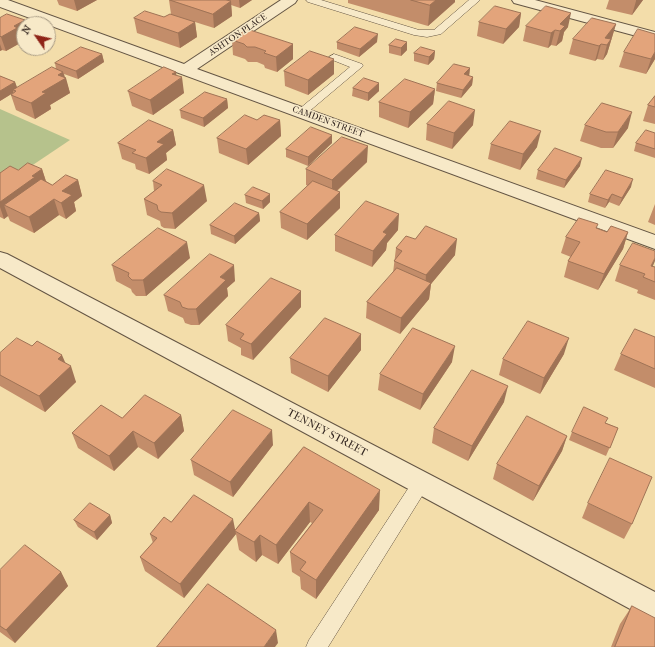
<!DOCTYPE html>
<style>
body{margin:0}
#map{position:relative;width:655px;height:647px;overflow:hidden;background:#f3ddaa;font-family:"IM FELL French Canon",serif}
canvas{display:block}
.north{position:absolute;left:16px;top:16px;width:40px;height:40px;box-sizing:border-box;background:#f7e9c8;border:1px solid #a99c86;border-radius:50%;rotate:304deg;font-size:11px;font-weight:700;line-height:16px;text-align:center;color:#352822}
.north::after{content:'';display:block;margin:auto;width:14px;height:18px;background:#8f2418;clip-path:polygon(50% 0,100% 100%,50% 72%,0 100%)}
</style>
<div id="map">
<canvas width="655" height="647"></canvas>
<div class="north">N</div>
</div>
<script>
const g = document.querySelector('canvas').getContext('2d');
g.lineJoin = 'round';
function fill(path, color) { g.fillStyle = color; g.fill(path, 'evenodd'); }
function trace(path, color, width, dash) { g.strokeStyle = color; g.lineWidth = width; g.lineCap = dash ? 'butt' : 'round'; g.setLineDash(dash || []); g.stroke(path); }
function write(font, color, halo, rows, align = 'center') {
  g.font = font + ' "IM FELL French Canon",serif'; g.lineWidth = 3; g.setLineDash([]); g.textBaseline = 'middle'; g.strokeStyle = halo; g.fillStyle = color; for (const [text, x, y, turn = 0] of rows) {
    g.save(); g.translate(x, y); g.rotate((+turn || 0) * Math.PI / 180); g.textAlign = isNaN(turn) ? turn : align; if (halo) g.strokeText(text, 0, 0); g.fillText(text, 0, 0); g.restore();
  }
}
const green = new Path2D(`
 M0,109L70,140L0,187Z`);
const service = new Path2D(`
 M306,0H321L419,30H434L469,0H480L441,34L427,37L414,35L308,2Z
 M334,54L362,64L363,66L306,114H298L296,112L298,110L350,67L330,59L329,57Z
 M421,475L427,478L430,483L427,488L328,647H306L309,640L415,478Z`);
const minor = new Path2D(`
 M0,0H8L184,64L281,0H297L295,3L197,69L655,235V249L0,7Z
 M512,0H535L655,32V41L514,3Z
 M0,252L7,254L655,592V621L645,617L0,268Z`);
const wall = new Path2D(`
 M57,0H97L77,11L59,5Z
 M169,0H252L240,8L231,5L232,16L214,28L195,22L197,37L180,48L137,33L134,18L164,17L171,14Z
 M348,0H455V2L428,26L348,3Z
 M609,0H643L632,15L606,9Z
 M521,13L519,27L503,44L477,36L479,22Z
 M0,18L25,20L26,24H24L21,40L22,42L6,51L2,50L0,51Z
 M616,24L607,54L603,60L597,59L595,61L569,54L573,39Z
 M526,26L568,27L564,32L562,41L556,46L551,45L548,48L523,41Z
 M655,34V59L646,74L619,67L624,52Z
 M232,40L293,44V59L277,72L265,68L264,65L257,62H248L245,59L233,55Z
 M337,42H377L359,57L337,49Z
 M407,42V50L401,56L389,53V45Z
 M435,51L434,59L428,65L414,61V53Z
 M102,54L104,62L78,79L64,74L70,93L50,105L51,109L35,119L16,110L11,95L13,93L0,101V76L15,82L17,88L56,69L55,63Z
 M334,59V74L308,95L285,86L284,71Z
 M470,68L469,76L473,77L472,85L461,98L436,91L437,83Z
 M176,72V75L184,93L153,115L132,106L128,91Z
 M379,83V91L368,101L352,96L353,88Z
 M435,89L433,104L408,128L379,117V102Z
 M655,96V124L643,121L648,105Z
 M227,99L228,108L204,127L181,118L180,110Z
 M257,120H280L281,136L248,165L219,153L217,138Z
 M427,124L473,125L452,149L426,140Z
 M585,125L628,128L613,148H601L580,141Z
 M173,130L176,145L166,153L167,160L149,174L136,169L135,164L122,159L118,143Z
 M655,133V158L634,151L636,143Z
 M332,135V143L308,166L286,157V149Z
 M491,144L537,147L520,170L488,159Z
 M367,162L337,191L340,192V208L307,240L281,228L280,212L308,186L306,185V169Z
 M580,166L564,188L536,179L538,170Z
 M42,169L46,181L52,185L78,180L82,196L74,202L76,211L66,219L59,215L34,233L10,221L8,216L4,219L0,217V173L18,170Z
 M153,181L207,201L175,229L164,228L161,226L160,221L147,215L144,199L154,191Z
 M631,187L619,206L609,202L605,208L588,202L590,194Z
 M270,194V202L263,209L246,203L245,195Z
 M655,204V225L648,222Z
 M259,213L260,221L235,244L211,234L210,225Z
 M597,228L607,232H628L623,249L598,290L564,277L568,261L571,257L561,253L566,237Z
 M398,230L387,243L386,250L372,267L335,251V235Z
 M396,248L455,255L431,284L429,299L400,334L366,318L367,302L393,273Z
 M190,258L146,296H136L132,292L131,289L116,281L112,265Z
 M620,265L653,266L655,267V300L637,293L638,290L615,281Z
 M235,281L227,288L228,296L199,325H191L185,323L183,318L168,311L164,295Z
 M301,291V307L253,360L241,355V348L228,341L226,325Z
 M361,334V350L328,392L291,373L290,358Z
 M655,337V388L614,370L621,354Z
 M32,346L65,363L76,382L45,412L0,386V353Z
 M564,354L540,394L499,375L503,359Z
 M452,362L420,410L378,390L380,374Z
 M504,402L468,461L432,443L434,428Z
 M181,415L184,431L158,459L138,447L114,471L78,448L72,433L122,418Z
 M606,423L618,428L606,456L569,440L572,432Z
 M567,436L562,451L533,501L493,479L497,464Z
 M273,445L233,497L194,475L191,460Z
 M304,447L379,510L316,599L301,589L300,577L292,572L290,552L312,523L310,522L278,564L262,555L256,562L239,550L236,534L184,598L145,571L140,557L153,543L150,534L171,522L235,530Z
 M588,503L632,524L624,539L582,518Z
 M110,515L112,523L97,540L78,527L74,520Z
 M0,570L61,572L68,586L15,643L0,632Z
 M632,606L655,647H611L620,624Z`);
const shadedWall = new Path2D(`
 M74,0H97L77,11Z
 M239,0H252L240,8Z
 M436,0H455V2L428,26L430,5Z
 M636,0H643L632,15L636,1Z
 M231,1L232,16L214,28L213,14Z
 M521,13L519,27L503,44L506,29Z
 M571,13L568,27L564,32L562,41L556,46L560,31V24Z
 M25,20L26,24H24V38L21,40L22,42L6,51L1,37L14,26Z
 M195,22L197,37L180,48L178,33Z
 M616,24L607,54L603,60L607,45L605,38Z
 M555,30L551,45L548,48L551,33Z
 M378,34L377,42L359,57L360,49Z
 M407,42V50L401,56V48Z
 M0,44L2,50L0,51Z
 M293,44V59L277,72L276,57Z
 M601,44L597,59L595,61L599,46Z
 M435,51L434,59L428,65L429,57Z
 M655,52V59L646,74L651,59Z
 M102,54L104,62L78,79L76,71Z
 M334,59V74L308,95V80Z
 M470,68L469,76L464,74Z
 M63,72L65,78H66L70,93L50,105L51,109L35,119L31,103L58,75Z
 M176,72L177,81L182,77L184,93L153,115L150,100L172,74Z
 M473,77L472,85L461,98L463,90Z
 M15,82L18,90H13V93L0,101V91Z
 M379,83V91L368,101V93Z
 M435,89L433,104L408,128L410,112Z
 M227,99L228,108L204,127L203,118Z
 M475,110L473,125L452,149L454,133Z
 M632,112L628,128L613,148L618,132Z
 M280,120L281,136L248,165L246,149Z
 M173,130L176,145L166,153L167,160L149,174L146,158L157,142Z
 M541,131L537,147L520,170L523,154Z
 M332,135V143L308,166V157Z
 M368,146L367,162L332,195V180Z
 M582,158L580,166L564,188L566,180Z
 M42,169L47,185L4,205L8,216L4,219L0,207V202L32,176Z
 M633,179L631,187L619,206L622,198Z
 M78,180L82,196L74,202L76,211L66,219L61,203L62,191Z
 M204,185L207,201L175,229L172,213Z
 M340,192V208L307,240V224Z
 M270,194V202L263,209L262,201Z
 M612,194L609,202L605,208L608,200Z
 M54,199L59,215L34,233L29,217Z
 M259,213L260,221L235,244L234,236Z
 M399,214L398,230L387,243L386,250L372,267L373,251L383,232Z
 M628,232L623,249L598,290L604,274Z
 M457,239L455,255L431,284L429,299L400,334L401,318L425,290L426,275Z
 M187,242L190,258L146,296L143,280Z
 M655,258V261L652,268L651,266Z
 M234,265L235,281L227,288L228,296L199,325L196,309L220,277Z
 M301,291V307L253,360L251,344Z
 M361,334V350L328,392V376Z
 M569,338L564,354L540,394L544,378Z
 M455,346L452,362L420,410L423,394Z
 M62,355L68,369L71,366L76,382L45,412L39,396L58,359Z
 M508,386L504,402L468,461L472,446Z
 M181,415L184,431L158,459L154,443Z
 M272,430L273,445L233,497L230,482Z
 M133,431L138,447L114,471L109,456Z
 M567,436L562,451L533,501L539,486Z
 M380,490L379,510L316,599V580Z
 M309,502L310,522L278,564L276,545Z
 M110,515L112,523L97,540L94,532Z
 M233,519L236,534L184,598L180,584Z
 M260,535L262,555L256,562L254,542Z
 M61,572L68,586L15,643L6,630Z
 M276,630L278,643L275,647H264Z`);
const building = new Path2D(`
 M170,0H226L231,1L213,14Z
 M411,0H436L430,5Z
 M495,6L521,13L506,29L479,22Z
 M546,6L571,13L560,24L565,26L560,31L555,30L551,33L526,26Z
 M145,11L164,17L170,14L195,22L178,33L134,18Z
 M7,14L25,20L14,26L17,28L1,37L0,36V18Z
 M592,18L616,24L605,38L611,39L607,45L601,44L599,46L573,39Z
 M355,27L378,34L360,49L337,42Z
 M247,29L293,44L276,57L264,53L266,51L255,47H247L244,44L232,40Z
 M638,29L655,34V52L651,59L624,52Z
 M396,39L407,42L401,48L389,45Z
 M81,47L102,54L76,71L55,63Z
 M421,47L435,51L429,57L414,53Z
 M310,51L334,59L308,80L284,71Z
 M454,64L470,68L464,74L473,77L463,90L437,83Z
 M52,67L63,72L58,75L66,78L42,92L46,93L31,103L11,95L16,91L13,90Z
 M164,67L176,72L172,74L182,77L150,100L128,91Z
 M0,76L15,82L0,91Z
 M364,78L379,83L368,93L353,88Z
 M405,79L435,89L410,112L379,102Z
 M205,92L227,99L203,118L180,110Z
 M655,96V107L648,105Z
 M449,101L475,110L454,133L427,124Z
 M602,103L632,112L618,132H606L585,125Z
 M245,115L257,120L264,115L280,120L246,149L217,138Z
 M149,120L173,130L157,142L164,144L146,158L132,153L136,150L118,143Z
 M510,121L541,131L523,154L491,144Z
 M311,127L332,135L308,157L286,149Z
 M646,130L655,133V149L636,143Z
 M342,137L368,146L332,180L306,169Z
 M555,148L582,158L566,180L538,170Z
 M28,163L42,169L32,176L35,177L0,202V173L10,166L18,170Z
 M167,169L204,185L172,213L161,212L158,210L157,205L144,199L162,185L153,181Z
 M606,170L633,179L622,198L612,194L608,200L590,194Z
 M66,175L78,180L62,191L72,195L61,203L54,199L29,217L4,205L41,179L52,185Z
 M313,181L340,192L307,224L280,212Z
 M253,187L270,194L262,201L245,195Z
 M366,201L399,214L383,232L387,234L373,251L335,235Z
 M235,203L259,213L234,236L210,225Z
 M579,218L598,224L596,228L607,232L611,226L628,232L604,274L568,261L580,242L566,237Z
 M426,226L457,239L426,275L394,261L402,251L396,248L406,236L415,239Z
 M158,228L187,242L143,280H132L128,276L129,273L112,265Z
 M633,243L655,251V258L651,266L655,267V282L643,277L645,274L620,265Z
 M210,254L234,265L220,277L226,280L196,309H188L182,307L180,302L164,295Z
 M397,268L431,283L401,318L367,302Z
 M271,278L301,291L251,344L240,339L244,334L226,325Z
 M325,318L361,334L328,376L290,358Z
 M528,321L569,338L544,378L503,359Z
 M413,328L455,346L423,394L380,374Z
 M635,329L655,337V369L621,354Z
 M17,338L32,346L37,341L62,355L58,359L71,366L39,396L0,375V353Z
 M472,370L508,386L472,446L434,428Z
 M145,395L181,415L154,443L133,431L109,456L72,433L101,405L122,418Z
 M584,407L608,418L605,423L618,428L610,448L572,432Z
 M233,410L272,430L230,482L191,460Z
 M527,416L567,436L539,486L497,464Z
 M304,447L380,490L316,580L300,570L306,562L290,552L323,510L309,502L276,545L260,535L254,542L235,531Z
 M610,458L652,477L632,524L588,503Z
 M194,495L233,519L180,584L140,557L157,538L150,534L164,517L171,522Z
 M90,503L110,515L94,532L74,520Z
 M25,545L61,572L6,630L0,626V570Z
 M208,584L276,630L264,647H157Z
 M632,606L655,618V647H615Z`);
const farStreetnames = [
 ["ASHTON PLACE",238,35,-34],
 ["CAMDEN STREET",328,122,20]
];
const streetNames = [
 ["TENNEY STREET",327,433,28]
];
fill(green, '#b6c28c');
trace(service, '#645544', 1);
trace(minor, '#645544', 2);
fill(service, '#f7e9c8');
fill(minor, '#f7e9c8');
fill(wall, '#c38d6a');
fill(shadedWall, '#9f7356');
fill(building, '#e3a47b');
trace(building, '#9f7356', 1);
write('9px', '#352822', '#f7e9c8', farStreetnames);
write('11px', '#352822', '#f7e9c8', streetNames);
</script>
